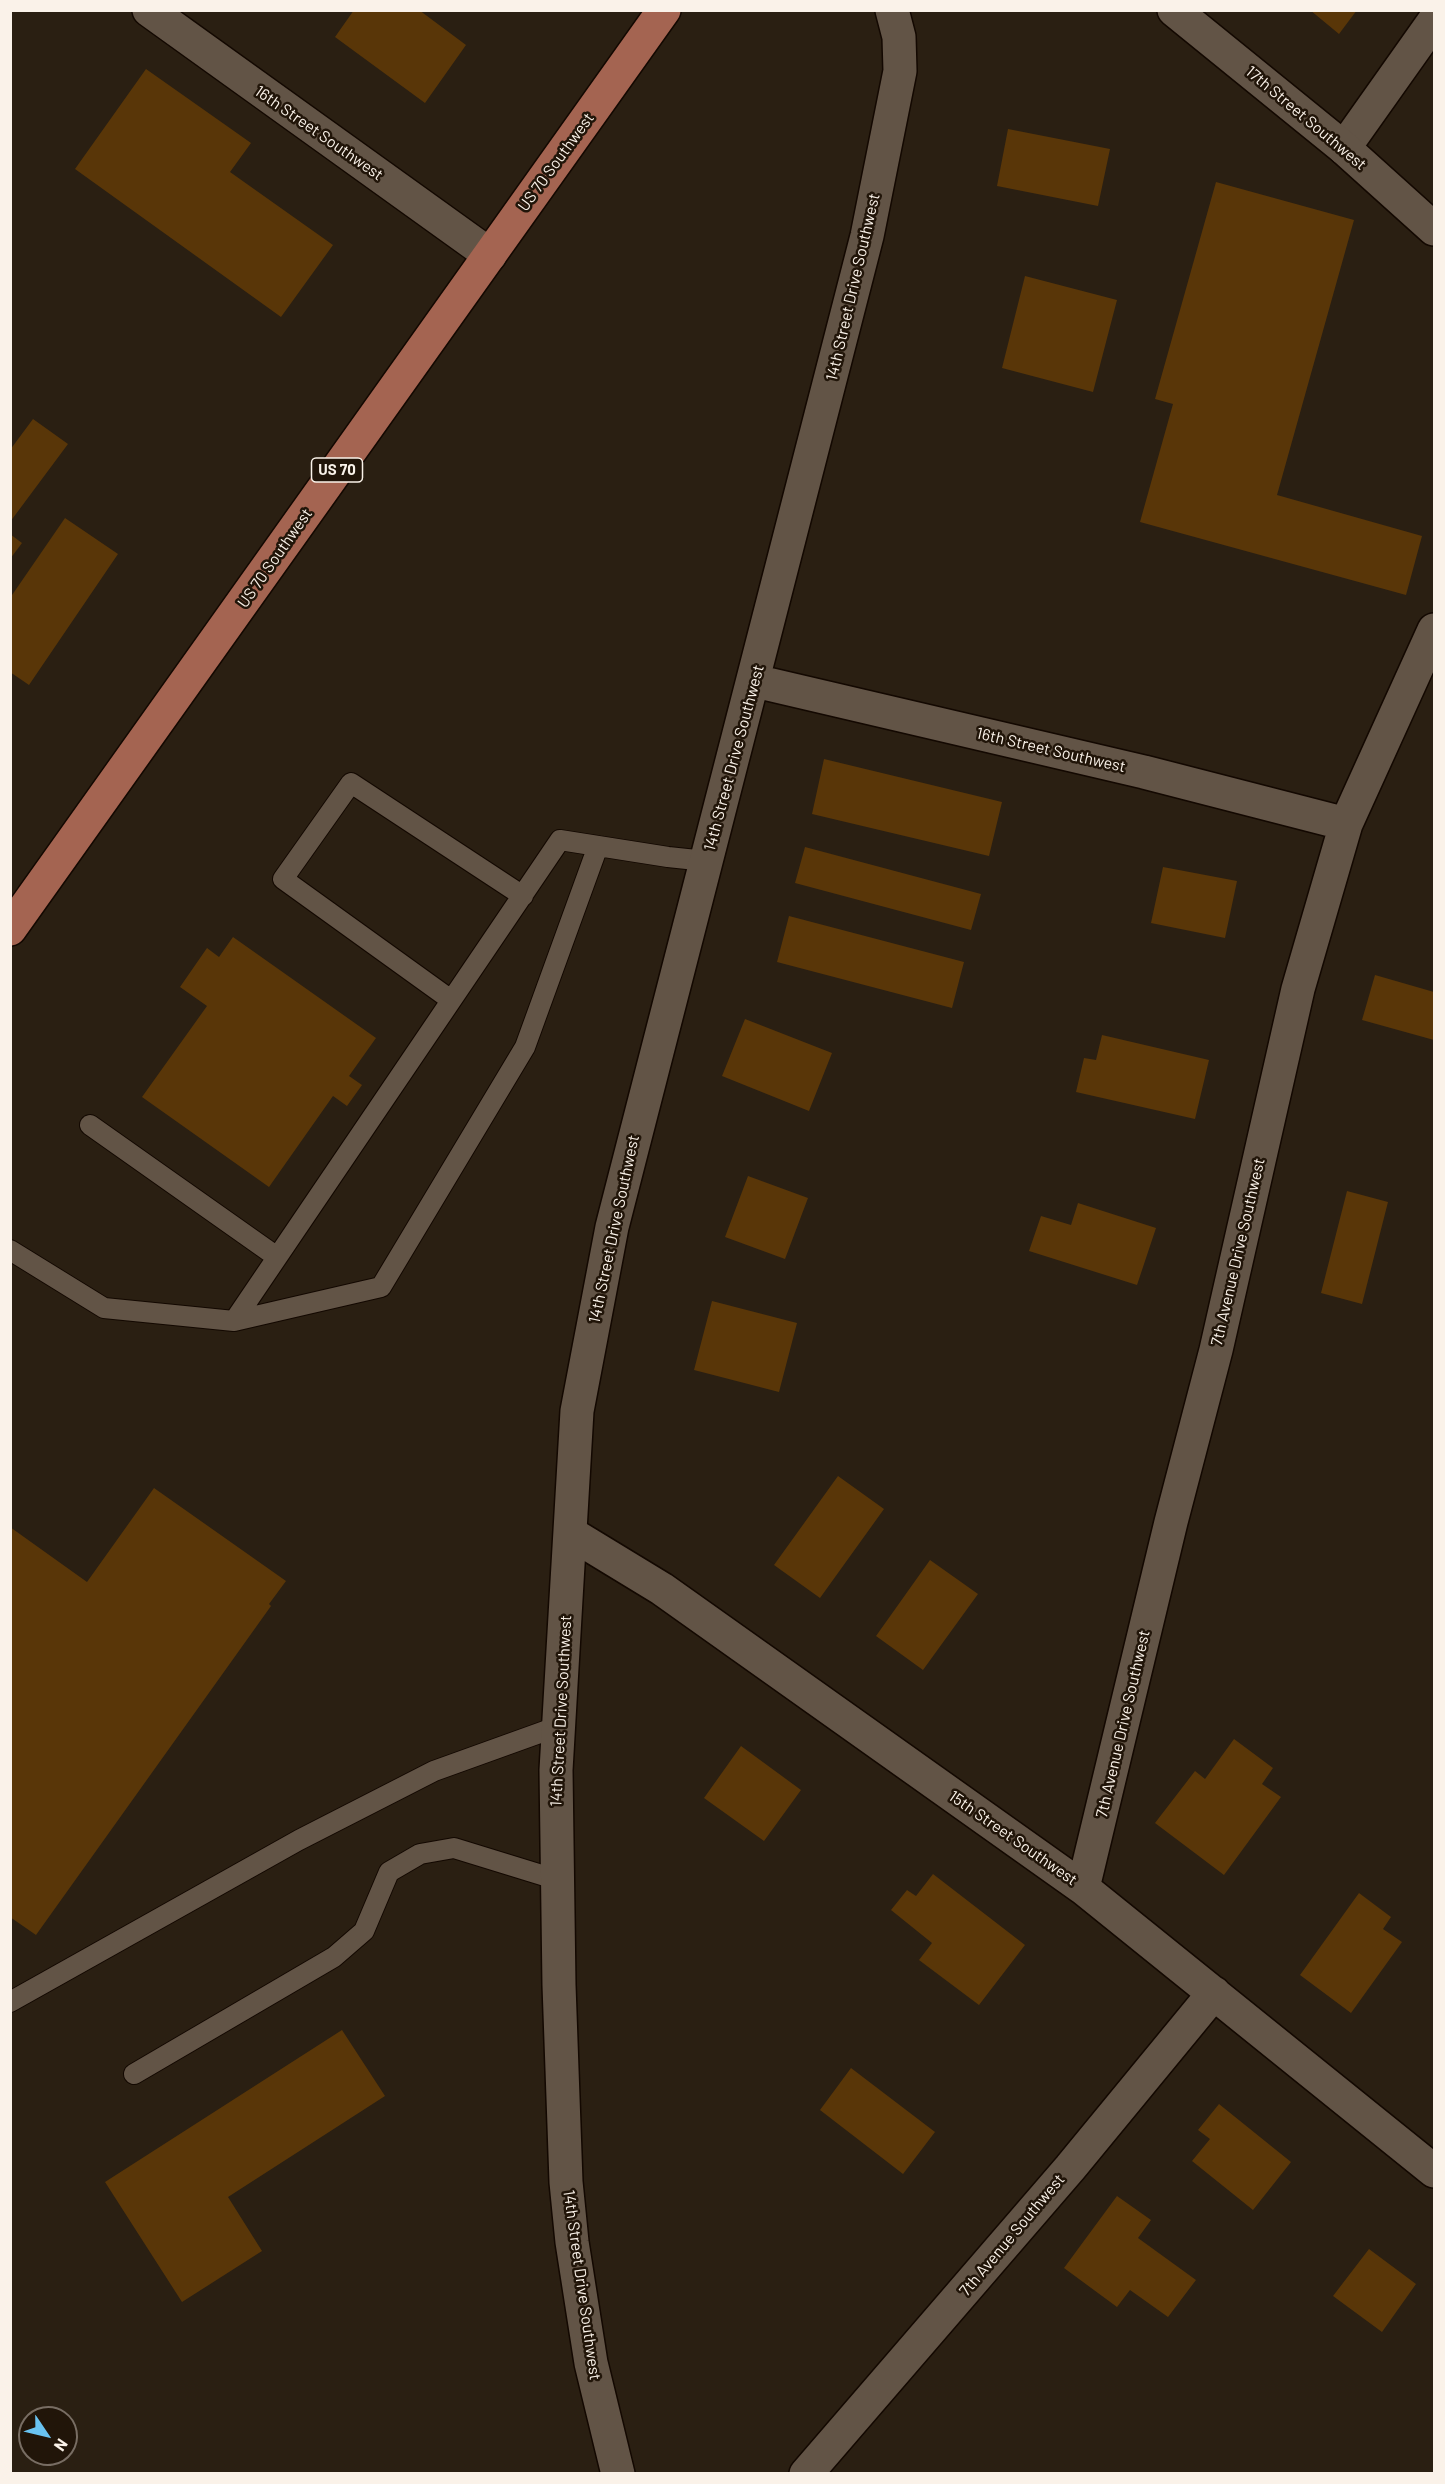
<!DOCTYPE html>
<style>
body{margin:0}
#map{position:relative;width:1445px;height:2484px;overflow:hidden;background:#2a1f12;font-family:Barlow,sans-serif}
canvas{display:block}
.frame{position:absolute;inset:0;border:12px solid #faf2e9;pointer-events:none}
.north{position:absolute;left:18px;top:2406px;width:60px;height:60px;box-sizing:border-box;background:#211509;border:2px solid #786d63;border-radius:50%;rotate:125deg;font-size:16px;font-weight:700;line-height:24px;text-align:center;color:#faf2e9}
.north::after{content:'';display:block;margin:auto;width:21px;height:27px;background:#6ac3f1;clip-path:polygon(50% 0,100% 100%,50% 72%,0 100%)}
</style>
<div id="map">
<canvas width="1445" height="2484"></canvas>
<div class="frame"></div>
<div class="north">N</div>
</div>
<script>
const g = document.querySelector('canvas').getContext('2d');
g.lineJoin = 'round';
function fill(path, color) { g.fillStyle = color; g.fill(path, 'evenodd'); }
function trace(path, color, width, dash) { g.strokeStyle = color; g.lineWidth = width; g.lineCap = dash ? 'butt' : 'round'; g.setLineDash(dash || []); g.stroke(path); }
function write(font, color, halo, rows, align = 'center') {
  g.font = font + ' Barlow,sans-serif'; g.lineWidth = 5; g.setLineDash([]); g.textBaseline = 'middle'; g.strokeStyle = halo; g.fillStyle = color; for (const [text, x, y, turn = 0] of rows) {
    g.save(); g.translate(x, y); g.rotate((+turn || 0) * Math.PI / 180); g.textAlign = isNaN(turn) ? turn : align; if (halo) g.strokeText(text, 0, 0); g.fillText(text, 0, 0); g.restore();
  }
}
const building = new Path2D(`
 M354,10H419L466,45L425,103L335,37Z
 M1310,10H1357L1339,34Z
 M146,69L251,143L230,172L333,245L281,317L75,169Z
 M1008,129L1110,149L1098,206L997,186Z
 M1216,182L1354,220L1277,495L1422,536L1406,595L1140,522L1173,404L1155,399Z
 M1025,276L1117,300L1093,392L1002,368Z
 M33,419L68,444L10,522V450Z
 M65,518L118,554L29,685L10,672V598Z
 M10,534L22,543L10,559Z
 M824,759L1002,802L989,856L812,814Z
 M805,847L981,894L971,930L795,883Z
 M1163,867L1237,881L1225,938L1151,923Z
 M789,916L964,962L952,1008L777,962Z
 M233,937L376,1038L349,1076L362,1085L347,1106L333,1096L269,1187L142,1097L207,1006L180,987L207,948L219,957Z
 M1375,975L1434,992V1040L1362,1020Z
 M745,1019L832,1053L809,1111L722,1076Z
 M1102,1035L1209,1060L1195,1119L1076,1092L1084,1058L1096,1060Z
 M748,1176L808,1198L785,1259L725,1237Z
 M1347,1191L1388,1202L1362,1304L1321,1293Z
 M1078,1203L1156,1228L1137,1285L1029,1251L1041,1216L1071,1225Z
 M712,1301L797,1323L779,1392L694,1370Z
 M838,1476L884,1509L820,1598L774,1565Z
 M154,1488L286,1581L269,1604L271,1606L36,1935L10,1917V1527L87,1582Z
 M930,1560L978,1594L923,1670L876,1636Z
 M1234,1739L1273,1768L1262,1784L1281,1797L1224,1875L1155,1823L1195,1771L1205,1779Z
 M741,1746L801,1790L764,1841L704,1798Z
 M933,1874L1025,1945L979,2005L919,1960L932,1943L891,1910L907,1890L916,1896Z
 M1359,1893L1391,1917L1383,1929L1402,1942L1351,2013L1300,1975Z
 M342,2030L385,2096L228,2197L262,2251L182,2302L105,2182Z
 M851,2068L935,2132L903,2174L820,2110Z
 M1219,2104L1291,2162L1253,2210L1192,2161L1210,2139L1198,2130Z
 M1117,2196L1151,2220L1138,2238L1196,2280L1168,2317L1130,2290L1117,2307L1064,2268Z
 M1369,2249L1416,2284L1382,2332L1333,2296Z`);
const service = new Path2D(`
 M451,1000L283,879L351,783L523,896
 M90,1125L277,1257
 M10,1250L104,1308L234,1321L560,840L668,857L706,861
 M234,1321L381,1287L525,1047L598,846
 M10,2002L299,1840L434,1771L559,1726
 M134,2074L334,1957L364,1931L389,1872L420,1854L454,1848L558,1880`);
const minor = new Path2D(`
 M149,10L490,255
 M1344,148L1434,21
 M755,681L1144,772L1346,824
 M570,1533L662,1589L1083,1888L1434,2171
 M1083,1888L1171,1522L1216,1350L1298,989L1346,824L1434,630
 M618,2474L591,2363L572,2242L566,2182L559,1985L556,1770L577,1411L612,1227L867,236L900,71L899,37L892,10
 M806,2474L1070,2168L1214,1993`);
const tertiary = new Path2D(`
 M1174,10L1344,148L1434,229`);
const primary = new Path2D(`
 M10,929L664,10`);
const shields = [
 [337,470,51]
];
const shieldNames = [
 ["US 70",337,470]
];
const streetNames = [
 ["17th Street Southwest",1306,118,40],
 ["16th Street Southwest",319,133,35],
 ["US 70 Southwest",556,162,-54],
 ["14th Street Drive Southwest",853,287,-77],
 ["US 70 Southwest",275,558,-55],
 ["16th Street Southwest",1051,750,13],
 ["14th Street Drive Southwest",734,758,-75],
 ["14th Street Drive Southwest",614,1229,-78],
 ["7th Avenue Drive Southwest",1238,1252,-77],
 ["14th Street Drive Southwest",561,1711,-87],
 ["7th Avenue Drive Southwest",1123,1724,-77],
 ["15th Street Southwest",1013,1838,35],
 ["7th Avenue Southwest",1012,2235,-50],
 ["14th Street Drive Southwest",582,2285,82]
];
fill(building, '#593608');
trace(service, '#130801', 22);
trace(minor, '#130801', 36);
trace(tertiary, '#130801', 36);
trace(primary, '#130801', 36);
trace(service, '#625446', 20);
trace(minor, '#625446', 33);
trace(tertiary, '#625446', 33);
trace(primary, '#a46451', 33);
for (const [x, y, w] of shields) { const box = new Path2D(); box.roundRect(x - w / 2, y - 12, w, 24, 4.5); g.fillStyle = '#211509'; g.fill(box); trace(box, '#faf2e9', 1.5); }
write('bold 15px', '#faf2e9', null, shieldNames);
write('16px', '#faf2e9', '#211509', streetNames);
</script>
